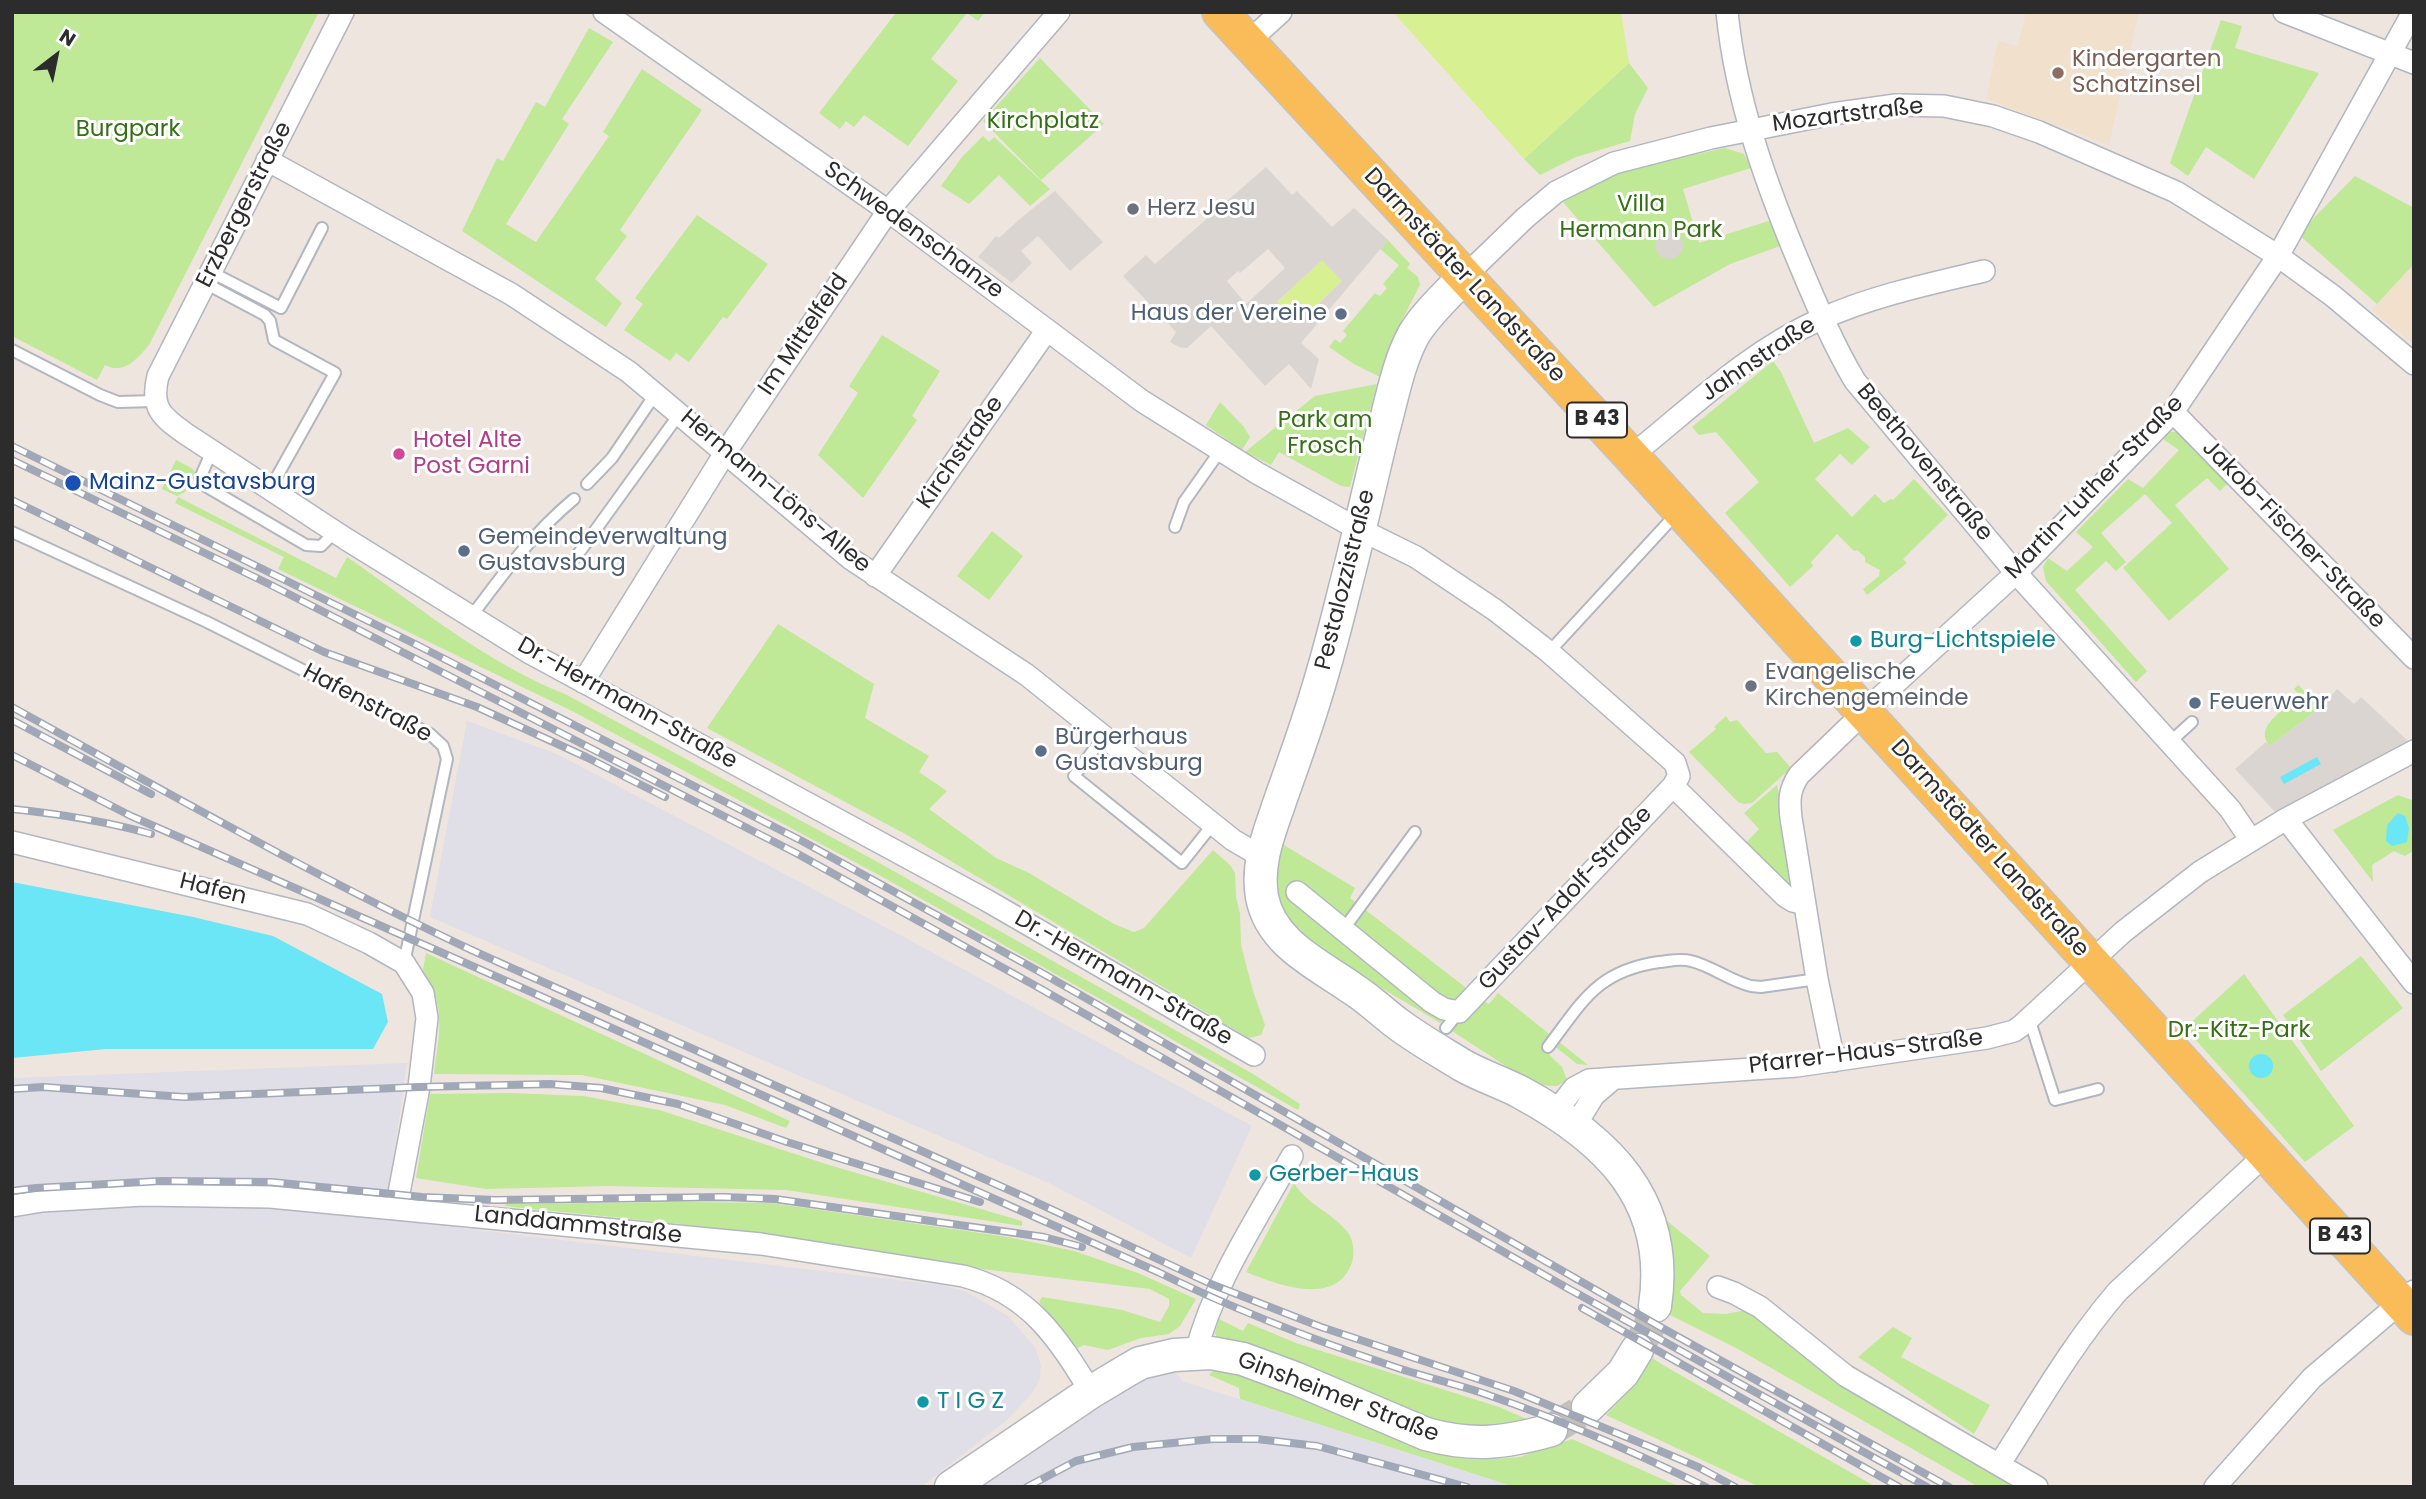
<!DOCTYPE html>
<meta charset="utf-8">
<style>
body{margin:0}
#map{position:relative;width:2426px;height:1499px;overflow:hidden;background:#eee5de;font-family:Poppins,sans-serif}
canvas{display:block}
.frame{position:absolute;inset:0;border:14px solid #2c2c2c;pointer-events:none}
.north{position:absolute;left:21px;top:21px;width:70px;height:70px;-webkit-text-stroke:5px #fff;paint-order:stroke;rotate:32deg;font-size:19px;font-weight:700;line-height:28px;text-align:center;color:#2c2c2c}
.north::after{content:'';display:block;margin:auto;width:24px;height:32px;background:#2c2c2c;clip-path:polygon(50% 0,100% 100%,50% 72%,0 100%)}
</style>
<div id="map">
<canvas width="2426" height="1499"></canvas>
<div class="frame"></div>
<div class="north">N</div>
</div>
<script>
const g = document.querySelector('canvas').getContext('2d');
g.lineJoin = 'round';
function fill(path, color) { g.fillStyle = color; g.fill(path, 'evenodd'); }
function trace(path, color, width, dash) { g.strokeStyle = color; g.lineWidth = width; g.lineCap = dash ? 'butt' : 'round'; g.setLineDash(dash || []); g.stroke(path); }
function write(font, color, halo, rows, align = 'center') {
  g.font = font + ' Poppins,sans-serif'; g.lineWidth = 6; g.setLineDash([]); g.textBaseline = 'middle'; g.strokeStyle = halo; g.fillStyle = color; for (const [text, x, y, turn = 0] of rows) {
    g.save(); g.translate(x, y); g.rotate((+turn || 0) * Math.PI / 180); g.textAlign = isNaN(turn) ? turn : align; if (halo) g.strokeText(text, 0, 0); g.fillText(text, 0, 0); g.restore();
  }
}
const industrial = new Path2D(`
 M467,721L557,754L902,936L1252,1126L1191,1258L1051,1184L430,917Z
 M407,1063L385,1219L940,1285L965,1291L1008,1316L1035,1347L1041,1365L1040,1379L1033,1392L1007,1420L921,1487H12V1078Z
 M1171,1370L1178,1375L1182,1381L1515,1487H983L1142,1379Z`);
const education = new Path2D(`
 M2026,12H2139L2109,145L1986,99L1998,41L2018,46Z
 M2414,264V345L2372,310Z`);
const green = new Path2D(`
 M12,12H319L149,345C137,359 124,375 105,365L97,380L12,336Z
 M893,12H985L978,21L967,13L931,59L958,81L908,146L864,115L854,127L846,121L840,129L819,113L895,14Z
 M2221,20L2242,26L2235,48L2319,73L2254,179L2206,147L2188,176L2170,163Z
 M589,28L613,42L562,119L569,124L506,224L536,242L609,136L603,132L642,69L702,110L620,230L627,236L595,279L622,303L606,327L462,231L497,158L503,161L536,102L545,107Z
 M1040,58L1104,124L1041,180L983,121Z
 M1629,63L1648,88L1635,114L1630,141L1576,157L1540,175L1524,159Z
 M983,136L989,142L994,137L1050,189L1030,206L999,175L969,204L941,186L962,157Z
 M1725,148L1744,154L1751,168L1683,189L1699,243L1772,220L1783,245L1730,264L1654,307L1563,202L1616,174L1642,166Z
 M2355,176L2414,208V264L2377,304L2298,234Z
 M697,215L768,264L727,319L723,317L689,362L676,353L670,361L624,330L643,304L635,298Z
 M1388,240L1410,264L1407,268L1418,277L1420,285L1399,326L1380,377L1354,364L1329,347L1335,339L1340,343L1347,335L1343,331L1375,293L1380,296L1387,288L1383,284L1399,265L1380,249Z
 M882,335L940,371L912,416L917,420L863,498L818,455L858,393L849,386Z
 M1773,361L1781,372L1814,443L1848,428L1870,447L1852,465L1840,454L1815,479L1852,517L1875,494L1884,503L1891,499L1893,500L1914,479L1948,515L1903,559L1907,563L1867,595L1863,589L1879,576L1880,570L1865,562V557L1857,550L1854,551L1837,534L1811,562L1813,566L1790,587L1725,513L1759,482L1716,432L1699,435L1692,427Z
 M1377,384L1350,487L1341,486L1279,452L1271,465L1245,452L1315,396Z
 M1220,402L1244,427L1250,437L1242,450L1206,425Z
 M2170,432H2181L2230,481L2220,491L2207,478L2175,505L2229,569L2169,621L2123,568L2172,523L2145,494L2101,533L2126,562L2116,571L2106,561L2075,590L2147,671L2136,682L2046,581L2043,567L2048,558L2067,571L2093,547L2076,532L2128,479L2143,488L2179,450L2163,439Z
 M176,460L193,469L195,473L185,492L177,496L162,489Z
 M178,497L336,578L347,557C417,605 486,663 565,694L874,860L1253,1074L1300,1104L1298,1110L879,875L574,712L278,569L284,557L175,503Z
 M992,531L1023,556L989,600L957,576Z
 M778,624L874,684L865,718L929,756L919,772L947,791L929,809L996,858L1029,873L1114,924L1134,932L1144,928L1213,850L1230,865L1235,873L1236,897L1240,914L1241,945L1253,991L1265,1025L1261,1035L1249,1038L907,835L707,728Z
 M2298,685L2321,707L2270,746C2252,726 2288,707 2301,697L2294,689Z
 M1726,716L1730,722L1737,720L1766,753L1777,752L1791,768L1752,803L1744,804L1738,802L1689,752L1716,729L1714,727Z
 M1777,785L1797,882L1792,891L1745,844L1759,829L1744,813Z
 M2398,795L2414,801V850L2405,856L2394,851L2372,865L2373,882L2333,830Z
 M1279,842L1355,888L1350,898L1465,987L1466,989L1440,1023C1417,1009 1394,995 1371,982C1328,957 1283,936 1276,880C1274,868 1278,854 1279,842Z
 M426,953L790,1121L786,1128L725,1105L582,1075L434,1074C439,1032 447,1008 423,970Z
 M2361,956L2403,1008L2321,1071L2283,1015Z
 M2244,974L2354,1126L2305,1162L2185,1028Z
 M1498,993L1588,1065L1577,1064L1547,1040L1542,1048L1562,1067L1567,1080L1557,1086L1535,1085L1452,1031L1480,998L1489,1004Z
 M511,1093L583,1096L659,1110L829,1165L1022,1221V1226L786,1190L607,1186L486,1189L416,1178L430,1094Z
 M1294,1183C1308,1206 1334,1213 1349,1234C1354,1243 1355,1256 1351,1265C1334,1307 1276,1284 1246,1272Z
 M679,1202L771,1203L1008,1237L1074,1251L1138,1273L1196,1299L1180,1326L1169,1334L1141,1338L1108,1350L1084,1345L1077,1348L1039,1302L1042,1297L1122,1310L1160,1322L1169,1306V1299L1150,1289L982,1269L861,1248L681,1224L504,1206L506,1204Z
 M1661,1216L1710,1256L1680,1291L1681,1295L1703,1313L1726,1314L1746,1310L1764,1320L1847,1389L2013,1487H1979L1738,1349L1666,1313Z
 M1219,1319L1243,1331L1248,1323L1296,1343L1499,1407L1531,1421L1499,1428L1449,1423L1430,1418L1354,1386L1222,1341L1217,1338L1215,1333Z
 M1893,1327L1912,1338L1901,1357L1990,1405L1974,1434L1858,1357Z
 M1652,1358L1663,1365L1876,1487H1760L1606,1415L1637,1383Z
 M1215,1369L1254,1377L1421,1447L1456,1457L1479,1460L1520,1457L1572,1439L1680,1487H1515L1240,1399L1239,1388L1209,1375Z`);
const pitch = new Path2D(`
 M1393,12H1621L1629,63L1524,159Z
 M1322,259L1342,281L1298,324L1277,303Z`);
const plaza = new Path2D(`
 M1266,167L1292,195L1297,191L1332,227L1354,208L1388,240L1301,343L1319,359L1311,389L1289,364L1265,386L1211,326L1187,348L1179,347L1170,342L1176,332L1123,276L1146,255L1155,264ZM1268,249L1285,268L1246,304L1227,281L1238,271L1240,273ZM1322,260L1342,281L1298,324L1277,302Z
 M1055,191L1103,242L1070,271L1038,236L1021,251L1032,263L1012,283L978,257L996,236L999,238L1022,217Z
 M1655 245a14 14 0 1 1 28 0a14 14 0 1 1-28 0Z
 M2337,689L2354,704L2361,697L2408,741L2277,814L2235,769L2266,742L2270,746L2321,707Z`);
const water = new Path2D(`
 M2317,757L2321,764L2284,784L2280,777Z
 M2398,813L2405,816L2409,828L2407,842L2392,846L2386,841L2387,825Z
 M12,882L193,917L273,936L382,994L388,1022L373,1049H106L12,1058Z
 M2249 1066a12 12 0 1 1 24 0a12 12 0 1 1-24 0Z`);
const secondaryTunnel = new Path2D(`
 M1637,1350L1649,1327L1655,1306
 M1551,1430L1588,1407`);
const service = new Path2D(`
 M211,272L281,308L322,228
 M205,283L265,315L270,321L274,340L335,373L270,489
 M12,350L100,395L118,402L155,401
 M212,451L200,478L207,487L306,545L321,546L335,532
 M587,484L612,458L656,393
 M1175,527L1184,502L1220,451
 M12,532L207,622L430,734L443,746L447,759L404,963
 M576,557L680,413
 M471,617C502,575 533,533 574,499
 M1549,652L1678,512
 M1104,736L1074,776L1182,863L1213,824
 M2170,742L2192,722
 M1343,930L1415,832
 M2029,1018L2055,1100L2098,1089
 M1446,1028L1459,1012
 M1548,1047C1583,1001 1597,971 1659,962C1670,961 1680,958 1691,961C1712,966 1730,981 1751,986L1761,987L1817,979`);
const minor = new Path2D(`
 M343,12L158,376C150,408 162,417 186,434L346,539L530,653L986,900L1254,1055
 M604,12L888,211L1142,401L1257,473L1347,523L1416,557L1495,610L1549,652L1675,763L1679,776L1673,786L1785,896L1793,901L1805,904
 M1727,12C1736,102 1767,187 1802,270C1818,308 1834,346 1855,381L2016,573L2230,809L2251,840
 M2284,12L2414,63
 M1248,42L1281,12
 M267,160L511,294L629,372L851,559L1027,675L1233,840L1262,857
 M1464,277L1525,218L1556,192L1614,163L1711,138L1832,114L1896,105L1944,106L1993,116L2039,132L2176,192L2278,256L2333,296L2414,364
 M2173,412L2414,658
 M1631,456C1691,408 1749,351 1821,319C1872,296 1929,284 1984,271
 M875,576L1047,330
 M583,682L725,453L888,211L1059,12
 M2286,819L2414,983
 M12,842L307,914L369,943L404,963L423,993L427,1018L419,1087L396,1209
 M1297,892L1432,1002L1444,1009L1459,1012L1673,786
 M1834,1061L1817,979L1791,818C1789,800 1789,790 1799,775L1876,701L2016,573L2173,412L2278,256L2413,12
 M1555,1113L1574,1088L1589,1080L1797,1066L1987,1038L2014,1031L2021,1026L2123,932L2200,872L2286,819L2414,751
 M1575,1126L1594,1095L1614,1078
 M12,1206L42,1201L143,1195L270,1197L761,1244L963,1276C1029,1293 1057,1337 1091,1392
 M1718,1287L1734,1293L1760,1307L1846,1376L2037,1487
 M1196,1352C1214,1282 1257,1219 1292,1156
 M1999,1465C2037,1406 2072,1344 2118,1291L2266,1154
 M2215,1487L2312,1378L2414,1291`);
const secondary = new Path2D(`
 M1464,277C1447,295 1427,313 1414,334C1398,363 1392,399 1383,431C1370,485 1358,538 1344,592C1334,633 1323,674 1310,714C1301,742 1291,770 1281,798C1270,831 1256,862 1262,897C1271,944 1318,964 1353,989C1369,999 1383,1013 1398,1024C1418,1039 1441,1052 1462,1065C1481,1076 1501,1082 1520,1092C1607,1139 1671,1200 1655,1306
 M1588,1407L1623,1373L1637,1350
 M951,1487L1091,1392L1126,1371L1140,1363L1174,1355L1211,1353L1243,1359L1297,1379L1426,1434C1473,1447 1505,1443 1551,1430`);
const primary = new Path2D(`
 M1220,12L1631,456L2414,1317`);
const rail = new Path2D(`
 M12,446L411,642L802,841L1042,973L1664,1329L1949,1487
 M12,460L271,585L796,853L1034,985L1569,1289L1927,1487
 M12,500L324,652L477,707L586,757L665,797
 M12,707C166,792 319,879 478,953L1027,1198L1211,1284L1321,1327L1514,1391L1653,1448L1698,1467L1735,1487
 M12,720L151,794
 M12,755L131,816L520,987L1158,1272C1233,1309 1311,1339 1389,1365C1423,1377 1458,1384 1491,1396C1564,1421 1636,1453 1706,1487
 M12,809C60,814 105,821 151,834
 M12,1089L43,1087L184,1097L419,1087L550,1084L601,1088L678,1104L787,1142L980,1202
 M12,1191L36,1188L161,1181L271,1182L422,1197L495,1200L724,1197L775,1199L1044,1237L1082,1247
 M1582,1308L1899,1487
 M1027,1487L1076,1461L1133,1447L1213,1439H1257L1317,1446L1467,1487`);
const markers = [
 [2058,73,7,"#8d6e63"],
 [1133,209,7,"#6b7280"],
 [1341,314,7,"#5c6f8a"],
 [399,454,7,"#d1479c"],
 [73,483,9,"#1a4fb4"],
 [464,551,7,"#5c6f8a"],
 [1856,641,7,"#0f9aa8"],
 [1751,686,7,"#6b7280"],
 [2195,703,7,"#5c6f8a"],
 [1041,751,7,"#5c6f8a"],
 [1255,1175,7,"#0f9aa8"],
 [923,1402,7,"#0f9aa8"]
];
const shields = [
 [1597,420,60],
 [2340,1236,60]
];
const shieldNames = [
 ["B 43",1597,420],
 ["B 43",2340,1236]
];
const educationNames = [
 ["Kindergarten",2072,60],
 ["Schatzinsel",2072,86]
];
const streetNames = [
 ["Mozartstraße",1848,116,-7],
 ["Erzbergerstraße",245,205,-63],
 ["Schwedenschanze",913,231,36],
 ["Darmstädter Landstraße",1464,276,47],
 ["Im Mittelfeld",804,335,-56],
 ["Jahnstraße",1759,360,-34],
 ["Kirchstraße",961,453,-55],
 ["Beethovenstraße",1924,463,50],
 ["Martin-Luther-Straße",2095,488,-46],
 ["Hermann-Löns-Allee",775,492,40],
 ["Jakob-Fischer-Straße",2293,535,46],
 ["Pestalozzistraße",1346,580,-76],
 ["Hafenstraße",367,704,28],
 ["Dr.-Herrmann-Straße",627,704,29],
 ["Darmstädter Landstraße",1989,849,48],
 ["Hafen",213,890,14],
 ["Gustav-Adolf-Straße",1566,899,-47],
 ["Dr.-Herrmann-Straße",1123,979,30],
 ["Pfarrer-Haus-Straße",1866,1053,-7],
 ["Landdammstraße",578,1226,6],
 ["Ginsheimer Straße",1338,1398,21]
];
const parkNames = [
 ["Kirchplatz",1043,122],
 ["Burgpark",128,130],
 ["Villa",1641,205],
 ["Hermann Park",1641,231],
 ["Park am",1325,421],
 ["Frosch",1325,447],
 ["Dr.-Kitz-Park",2239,1031]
];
const worshipNames = [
 ["Herz Jesu",1147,209],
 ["Evangelische",1765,673],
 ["Kirchengemeinde",1765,699]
];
const serviceNames = [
 ["Haus der Vereine",1327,314,"right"],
 ["Gemeindeverwaltung",478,538],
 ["Gustavsburg",478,564],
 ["Feuerwehr",2209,703],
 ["Bürgerhaus",1055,738],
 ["Gustavsburg",1055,764]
];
const hotelNames = [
 ["Hotel Alte",413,441],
 ["Post Garni",413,467]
];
const transitNames = [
 ["Mainz-Gustavsburg",89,483]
];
const cultureNames = [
 ["Burg-Lichtspiele",1870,641],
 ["Gerber-Haus",1269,1175],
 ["T I G Z",937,1402]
];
fill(industrial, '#e0dee7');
fill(education, '#f1e0cc');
fill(green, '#bfe897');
fill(pitch, '#d6f092');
fill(plaza, '#dad5d1');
fill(water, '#6be6f6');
trace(secondaryTunnel, '#c7c0ba', 32, [32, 16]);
trace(service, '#b2b6c0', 14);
trace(minor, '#b2b6c0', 24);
trace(secondary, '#b2b6c0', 35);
trace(primary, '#c4c4c4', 38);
trace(service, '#fff', 10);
trace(minor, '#fff', 21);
trace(secondary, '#fff', 32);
trace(primary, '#f9bc58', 35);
trace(rail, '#a0a7b7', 8);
trace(rail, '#fff', 5, [16]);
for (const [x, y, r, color] of markers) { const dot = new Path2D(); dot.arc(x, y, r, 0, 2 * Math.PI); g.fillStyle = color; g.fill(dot); trace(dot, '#fff', 2.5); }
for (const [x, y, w] of shields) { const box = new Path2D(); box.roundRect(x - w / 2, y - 17.5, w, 35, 5); g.fillStyle = '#fff'; g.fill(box); trace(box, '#2c2c2c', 2); }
write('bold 21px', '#2c2c2c', null, shieldNames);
write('23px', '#785e54', '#fff', educationNames, 'left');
write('23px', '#2c2c2c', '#fff', streetNames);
write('23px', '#366f16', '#fff', parkNames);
write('23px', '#5b616d', '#fff', worshipNames, 'left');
write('23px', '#4e5e75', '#fff', serviceNames, 'left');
write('23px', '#b23c85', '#fff', hotelNames, 'left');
write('23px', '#164399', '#fff', transitNames, 'left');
write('23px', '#0d838f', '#fff', cultureNames, 'left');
</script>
